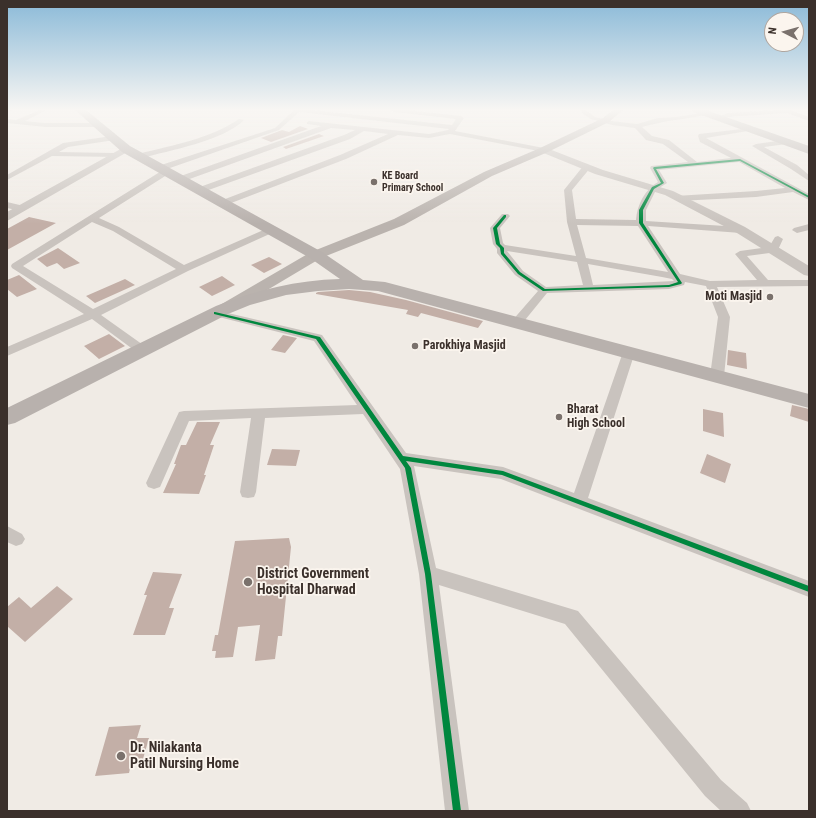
<!DOCTYPE html>
<style>
body{margin:0}
#map{position:relative;width:816px;height:818px;overflow:hidden;background:#f0ebe5;font-family:"Roboto Condensed",sans-serif}
canvas{display:block}
.frame{position:absolute;inset:0;border:8px solid #3b302b;pointer-events:none}
.north{position:absolute;left:764px;top:12px;width:40px;height:40px;box-sizing:border-box;background:#fbf5ee;border:1px solid #aea6a0;border-radius:50%;rotate:276deg;font-size:11px;font-weight:700;line-height:16px;text-align:center;color:#3b302b}
.north::after{content:'';display:block;margin:auto;width:14px;height:18px;background:#7a716c;clip-path:polygon(50% 0,100% 100%,50% 72%,0 100%)}
</style>
<div id="map">
<canvas width="816" height="818"></canvas>
<div class="frame"></div>
<div class="north">N</div>
</div>
<script>
const g = document.querySelector('canvas').getContext('2d');
g.lineJoin = 'round';
function fill(path, color) { g.fillStyle = color; g.fill(path, 'evenodd'); }
function trace(path, color, width, dash) { g.strokeStyle = color; g.lineWidth = width; g.lineCap = dash ? 'butt' : 'round'; g.setLineDash(dash || []); g.stroke(path); }
function write(font, color, halo, rows, align = 'center') {
  g.font = font + ' "Roboto Condensed",sans-serif'; g.lineWidth = 3.5; g.setLineDash([]); g.textBaseline = 'middle'; g.strokeStyle = halo; g.fillStyle = color; for (const [text, x, y, turn = 0] of rows) {
    g.save(); g.translate(x, y); g.rotate((+turn || 0) * Math.PI / 180); g.textAlign = isNaN(turn) ? turn : align; if (halo) g.strokeText(text, 0, 0); g.fillText(text, 0, 0); g.restore();
  }
}
const building = new Path2D(`
 M300,126L308,129L271,142L261,138L282,130L289,132Z
 M319,134L324,136L286,149L283,147Z
 M29,217L56,223L7,250V229Z
 M58,248L80,263L64,269L57,263L47,267L37,259Z
 M269,257L282,264L264,273L251,265Z
 M19,275L37,289L17,297L7,289V280Z
 M222,276L235,285L212,296L199,287Z
 M125,279L135,285L95,303L86,296Z
 M349,290L370,292L406,300L483,321L478,328L421,313L418,317L406,314L408,310L316,294V293L318,292Z
 M109,334L125,346L99,359L84,346Z
 M283,335L297,338L285,353L271,350Z
 M728,350L746,353L747,369L727,365Z
 M792,405L809,409V422L790,416Z
 M703,409L723,413L724,437L703,431Z
 M197,422H220L210,445H214L204,475H206L199,494L163,493L176,464H174L181,445H186Z
 M272,449L300,450L296,466L267,465Z
 M707,454L731,464L725,483L700,473Z
 M289,538L291,547L282,636H278L275,659L255,661L260,625L238,627L233,657L215,658L216,651H212L215,635H218L235,541Z
 M153,572L182,574L169,608H174L165,635H133L147,595H144Z
 M57,586L73,599L25,642L7,626V607L19,597L31,608Z
 M141,725L137,738H149L143,759L132,760L129,773L95,776L109,727Z`);
const minor = new Path2D(`
 M7,110H12L7,113Z
 M40,110L45,111L25,121L45,123H97L100,125L97,127H45L7,123V119L16,120Z
 M294,110H312L452,125L456,119L394,112L391,110H407L461,116L464,118L455,131L544,148L548,150L544,152L450,134L429,138L398,135L346,159L226,205H220L219,203L220,201L340,155L388,134L364,131L350,139L203,192L200,193L196,190L197,188L344,135L355,130L331,128L184,181H181L177,179L178,177L321,126L307,124V122L309,121L429,134L448,130L449,129L299,112L279,130L167,169L171,171L170,173L99,218L119,227L184,265L268,228H274L276,230L274,232L188,271L101,315L146,347L148,350L146,353H138L92,319L7,356V347L84,314L12,268L11,266L12,264L163,170H158V166L275,128ZM92,222L113,231L176,269L93,309L23,266Z
 M580,110H586L595,117L612,121L637,124L658,118L676,117L708,112L709,113L706,115C685,119 663,121 642,127L652,136L669,140L697,162L731,158L700,142L698,136L699,134L750,128L752,129L748,131L706,138L809,194V200L793,192L756,197L678,201L674,198L675,196L756,191L785,188L739,162L659,170L667,183L656,190L646,210V221L741,227L746,230L741,233L648,226L680,274L710,281L757,280L735,254L740,251L769,247L775,237L778,236L783,239L777,252L747,256L768,280H809V286L717,287L730,317L724,376L722,379L717,380L712,379L710,376L718,317L706,286L685,282L684,285L669,289L547,293L521,325H513L511,322L538,291L515,275L497,253V249L493,244L490,228L502,214H508L510,216L500,228L503,243L505,245L576,256L567,222L564,190L584,165H587L591,167L572,190L576,219L636,220C637,205 645,189 658,182L650,168L651,166L688,162L663,144L646,140L635,128L612,125L591,119L583,114ZM577,225L638,226L668,272L586,258ZM507,251L577,262L583,285L546,287L523,271ZM588,264L662,277L672,279L674,281L593,285Z
 M778,110H790L809,117V121L787,113L728,117L720,120L717,118L727,113Z
 M239,119L244,120C225,140 169,151 141,158L137,156L138,154C173,145 209,139 239,119Z
 M112,136H115V140L68,147L59,152L115,153L119,155L118,157L52,156L7,180V175L63,143Z
 M784,140H787V144L764,147L797,165L809,175V181L791,169L752,146L756,144Z
 M7,202L24,206L25,208L21,211L7,208Z
 M809,224V230L797,233L792,230L794,228Z
 M215,310L322,335L406,453L503,467L574,493L623,352L625,349H633L635,352L588,498L809,581V597L501,479L414,466L436,568L578,611L721,780L747,803L751,811H721L705,796L565,624L439,585L469,811H445L419,574L400,469L363,414L265,418L256,492L254,497L248,498L242,497L240,492L251,418L189,421L160,487L154,489L148,487L146,483L179,412L184,411L357,405L314,341L211,315L209,313L211,311Z
 M7,526L22,534L25,539L22,544L16,546L7,542Z`);
const tertiary = new Path2D(`
 M126,146L131,149L129,151L7,221V212Z
 M544,147L603,170L673,191L745,227L809,266V276L804,275L737,233L665,195L595,174L541,152L539,150Z`);
const secondary = new Path2D(`
 M613,110H623L609,122L548,152L492,176L404,225L321,258L232,311L226,313L220,311L218,308L220,305L311,252L394,219L484,172L540,148L603,118Z`);
const primary = new Path2D(`
 M75,110H86L130,146L322,252L363,280L385,282L809,394V408L378,291L349,289L318,291L286,295L250,305L228,314L15,423L7,425V408L216,306C256,290 297,280 340,279L310,258L122,152Z
 M692,110H706L809,146V154L693,112Z`);
const cycleway = new Path2D(`
 M740,159L809,196V198L740,161L656,169L664,183L654,189L643,210V223L682,283L681,284L669,287L543,291L518,274L501,254L500,248L496,244L493,228L504,215H506V217L497,228L500,244L504,248V253L520,272L545,289L669,285L678,282L639,223V210L652,187L661,183L653,168L654,167Z
 M214,312H215L320,337L403,456L503,471L809,586V592L502,475L406,461L411,468L431,574L461,811H453L425,574L405,468L316,339L214,314Z`);
const markers = [
 [374,182,4,"#7a716c"],
 [770,297,4,"#7a716c"],
 [415,346,4,"#7a716c"],
 [559,417,4,"#7a716c"],
 [248,582,5,"#7a716c"],
 [121,756,5,"#7a716c"]
];
const farPoinames = [
 ["KE Board",382,176],
 ["Primary School",382,188]
];
const poiNames = [
 ["Moti Masjid",762,297,"right"],
 ["Parokhiya Masjid",423,346],
 ["Bharat",567,410],
 ["High School",567,424]
];
const nearPoinames = [
 ["District Government",257,574],
 ["Hospital Dharwad",257,590],
 ["Dr. Nilakanta",130,748],
 ["Patil Nursing Home",130,764]
];
fill(building, '#c3afa7');
fill(minor, '#c9c3be');
fill(tertiary, '#c9c3be');
fill(secondary, '#bab3ae');
fill(primary, '#b8b1ad');
fill(cycleway, '#00873e');
const sky = g.createLinearGradient(0, 0, 0, 224);
sky.addColorStop(0, '#8bbad8');
sky.addColorStop(0.49, '#f8f6f3');
sky.addColorStop(1, '#f8f6f300');
g.fillStyle = sky;
g.fillRect(0, 0, 816, 224);
for (const [x, y, r, color] of markers) { const dot = new Path2D(); dot.arc(x, y, r, 0, 2 * Math.PI); g.fillStyle = color; g.fill(dot); trace(dot, '#fbf5ee', 1.5); }
write('bold 10px', '#3b302b', '#fbf5ee', farPoinames, 'left');
write('bold 12px', '#3b302b', '#fbf5ee', poiNames, 'left');
write('bold 14px', '#3b302b', '#fbf5ee', nearPoinames, 'left');
</script>
